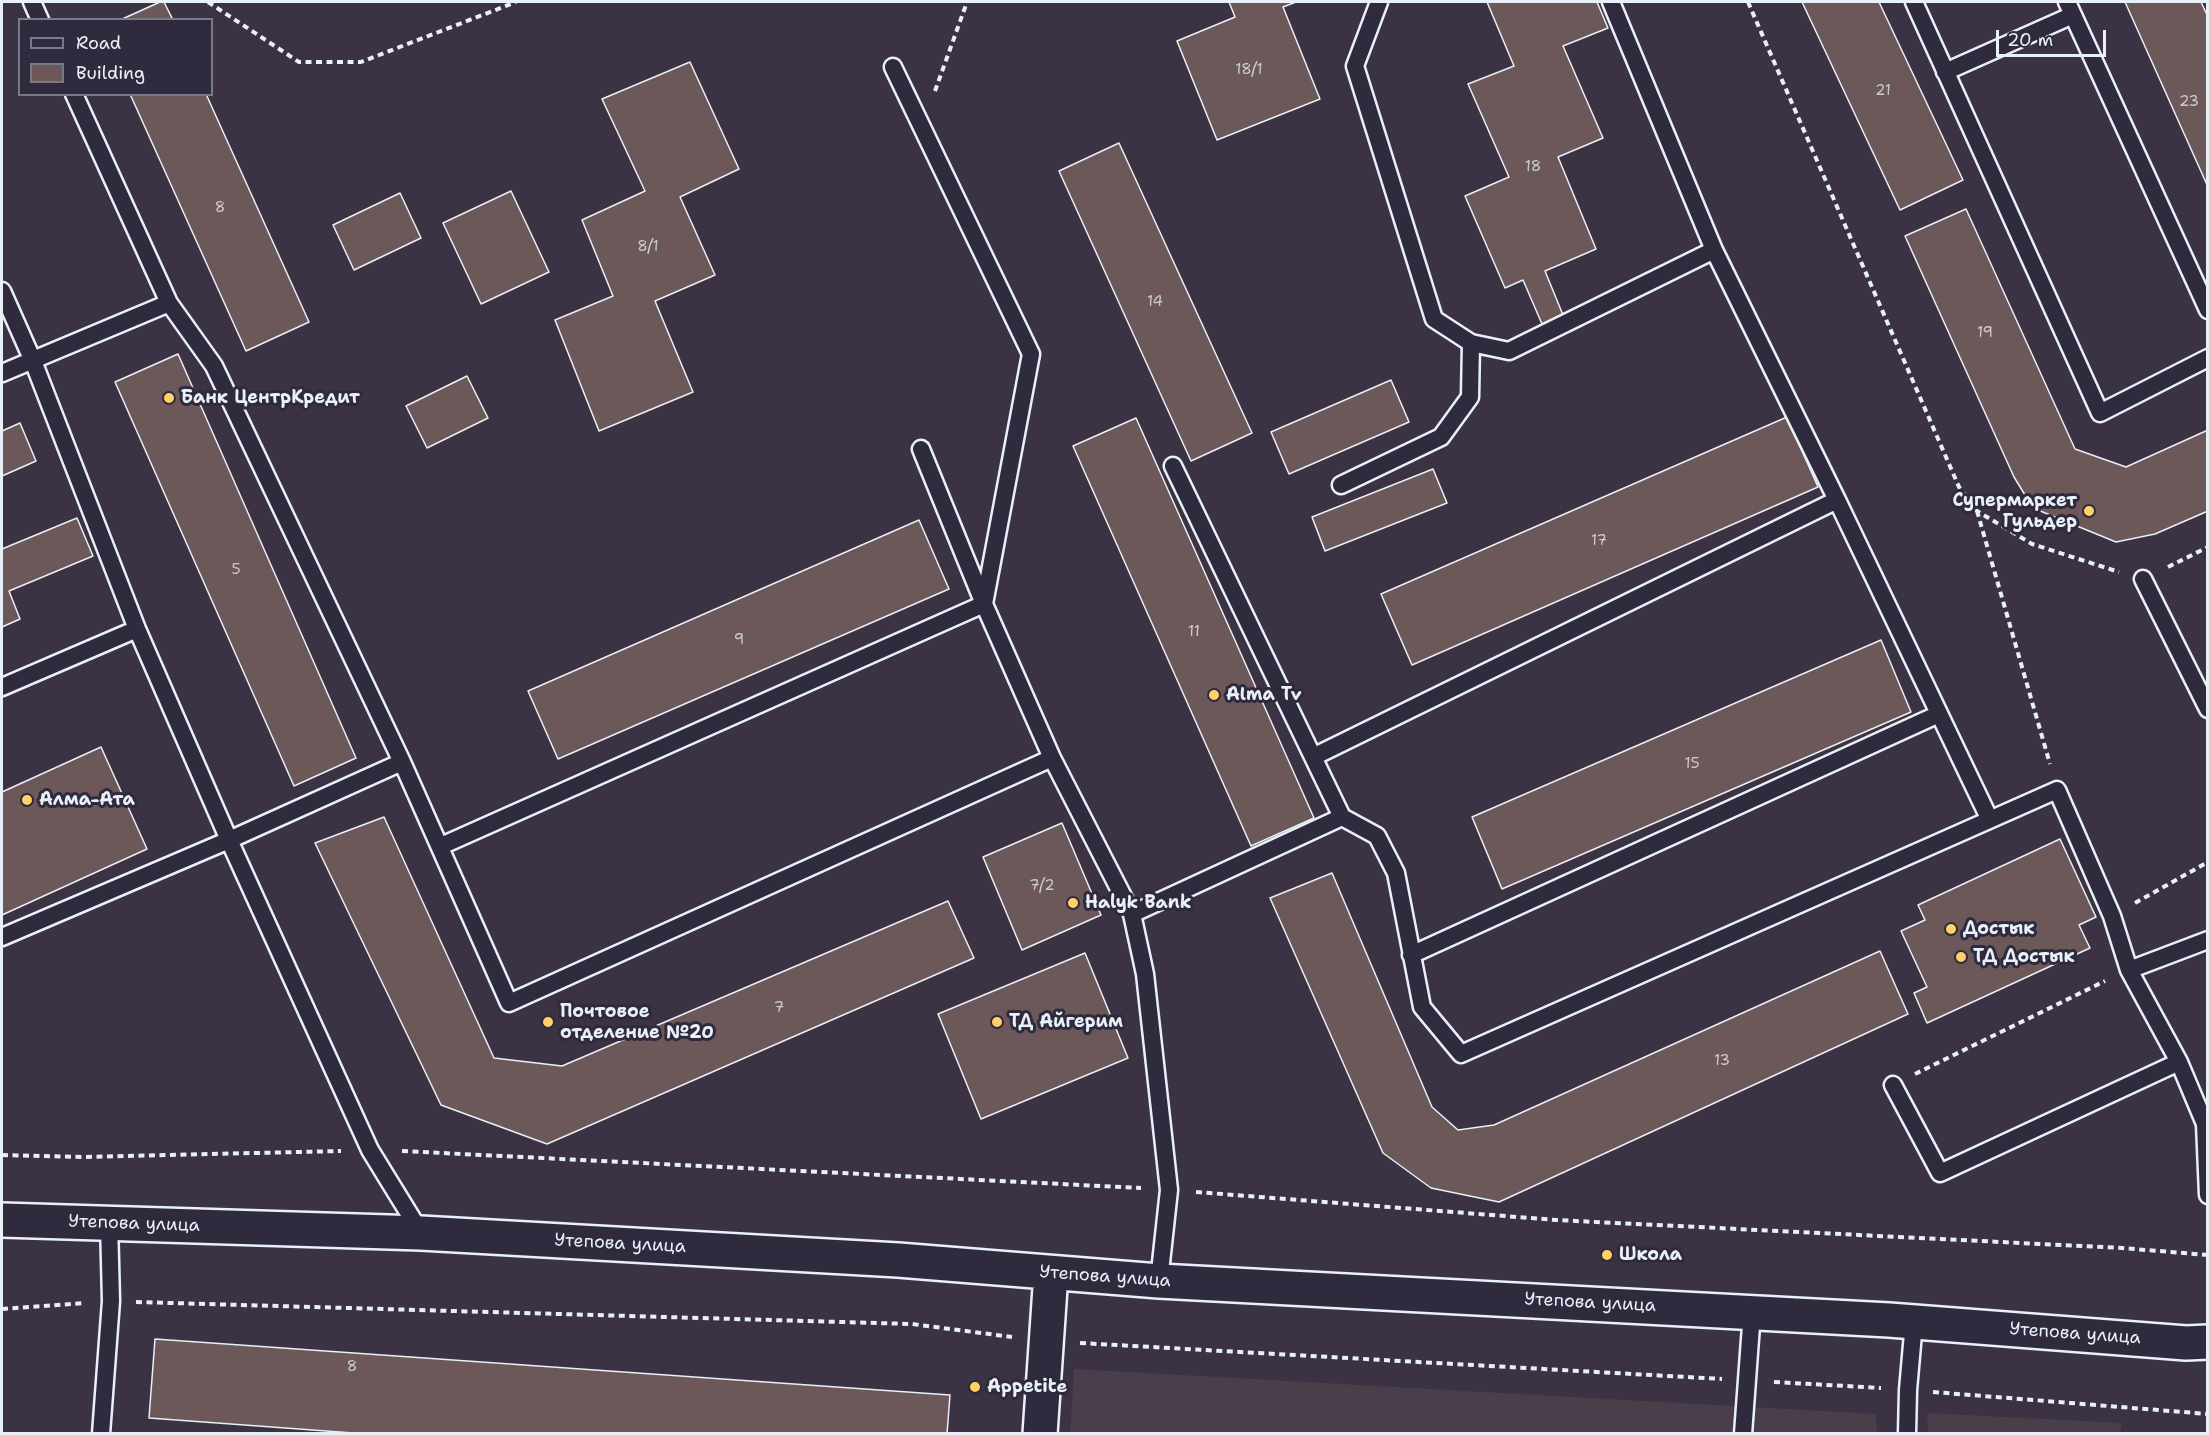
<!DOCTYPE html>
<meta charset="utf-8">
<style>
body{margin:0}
#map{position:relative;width:2209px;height:1435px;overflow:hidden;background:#3b3343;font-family:"Shantell Sans",sans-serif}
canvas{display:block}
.frame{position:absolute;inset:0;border:3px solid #e8f1f8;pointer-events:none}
.legend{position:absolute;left:18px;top:18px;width:195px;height:78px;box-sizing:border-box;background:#2f2a3d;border:2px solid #797a88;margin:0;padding:8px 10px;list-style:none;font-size:18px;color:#e8f1f8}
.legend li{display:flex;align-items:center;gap:12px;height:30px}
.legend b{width:30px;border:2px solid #797a88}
.scale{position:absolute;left:1996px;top:30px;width:110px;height:27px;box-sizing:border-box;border:3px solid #e8f1f8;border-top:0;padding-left:8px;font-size:18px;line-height:21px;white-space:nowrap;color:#e8f1f8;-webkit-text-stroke:4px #2f2a3d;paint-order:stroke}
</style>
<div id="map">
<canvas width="2209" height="1435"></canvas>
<div class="frame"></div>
<ul class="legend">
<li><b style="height:8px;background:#2f2a3d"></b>Road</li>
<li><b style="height:16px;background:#6c5859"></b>Building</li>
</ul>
<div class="scale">20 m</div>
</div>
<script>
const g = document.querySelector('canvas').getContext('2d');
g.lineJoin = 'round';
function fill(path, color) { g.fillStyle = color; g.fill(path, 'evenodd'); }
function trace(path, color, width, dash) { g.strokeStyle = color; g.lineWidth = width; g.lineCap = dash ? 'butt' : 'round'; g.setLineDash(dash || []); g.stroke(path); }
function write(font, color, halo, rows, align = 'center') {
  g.font = font + ' "Shantell Sans",sans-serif'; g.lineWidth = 6; g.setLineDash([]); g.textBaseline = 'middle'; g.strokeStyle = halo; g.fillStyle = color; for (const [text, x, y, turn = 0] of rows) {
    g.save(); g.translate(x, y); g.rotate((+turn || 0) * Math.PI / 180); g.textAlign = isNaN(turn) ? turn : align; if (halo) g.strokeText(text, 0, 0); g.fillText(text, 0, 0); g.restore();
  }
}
const built = new Path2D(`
 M1074,1369L1876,1414L1877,1434H1070Z
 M1927,1413L2122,1423L2120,1433H1928Z`);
const building = new Path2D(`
 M160,2H164L173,20H120Z
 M1229,2H1296L1283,7L1320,99L1217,140L1177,41L1235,17Z
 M1487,2H1597L1608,28L1563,46L1603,138L1558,157L1596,249L1545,271L1563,315L1542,324L1523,280L1505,288L1465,196L1509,177L1468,84L1514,66Z
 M1802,2H1879L1963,180L1900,210Z
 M2125,2H2201L2208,17V187Z
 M690,62L739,169L680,197L715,275L655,301L693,392L599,431L555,320L613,296L582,220L645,191L602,99Z
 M130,94H206L309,322L246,351Z
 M1119,143L1252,433L1191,461L1059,171Z
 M511,191L549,272L481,304L443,223Z
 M400,193L421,238L354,270L333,225Z
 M1966,209L2075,449L2126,467L2208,430V511L2155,534L2116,542L2033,508L2014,477L1905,236Z
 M178,354L356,758L294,786L115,382Z
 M467,376L488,418L427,448L406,406Z
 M1391,380L1409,422L1289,474L1271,432Z
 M1787,417L1818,487L1412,665L1381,594Z
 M1136,418L1314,818L1251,846L1073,446Z
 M20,423L36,461L2,476V431Z
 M1433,469L1447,503L1325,551L1312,517Z
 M77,518L93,556L9,591L20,619L2,627V549Z
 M919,520L949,589L558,759L528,691Z
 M1881,640L1911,712L1502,889L1472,817Z
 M101,747L147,849L2,915V792Z
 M384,817L494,1058L562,1066L948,901L974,958L547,1144L441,1105L315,843Z
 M1062,823L1101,915L1022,950L983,857Z
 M2060,839L2096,917L2079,925L2090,948L1927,1023L1914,993L1927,987L1901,931L1925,920L1918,905Z
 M1332,873L1432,1107L1458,1130L1494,1125L1880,951L1908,1014L1499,1202L1431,1188L1383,1153L1270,898Z
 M1085,953L1128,1058L981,1119L938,1014Z
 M155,1339L950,1395L947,1434H367L149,1418Z`);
const path = new Path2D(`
 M208,2L299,62H361L516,2
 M1748,2L1959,487L1977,511L2032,544L2119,572
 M935,91L967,2
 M1977,511L2050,764
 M2168,567L2208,547
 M2135,903L2208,862
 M1915,1074L2105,981
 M402,1151L1141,1188
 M2,1155L82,1157L341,1151
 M1196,1192L1556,1220L2122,1248L2208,1255
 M136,1302L912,1324L1012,1337
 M2,1309L84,1303
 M1080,1343L1722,1379
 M1774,1382L1881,1388
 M1933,1392L2208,1414`);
const service = new Path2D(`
 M32,2L40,20
 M1379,2L1355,66L1434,319L1471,343L1509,351L1714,250
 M1611,2L1714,250L1837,500
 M1914,2L2100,413L2208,358
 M2067,2L2208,310
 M893,67L1031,354L984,604L1052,758L1132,914L1145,974L1169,1190L1159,1281
 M1945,72L2073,15
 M74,94L169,303L214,366L402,762L509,1003L1052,758
 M2,291L33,361L137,629L229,840L370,1150L421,1233
 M2,373L169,303
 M1173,466L1313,757
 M1341,485L1441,437L1470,397L1471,343
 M2143,579L2208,709
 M2,687L137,629
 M1989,818L1837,500L1313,757L1342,817L1377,836L1396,873L1422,1007L1461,1054L2057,790L2112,916L2129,970L2179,1062L2205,1124L2208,1195
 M441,846L984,604L921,449
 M1132,914L1342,817
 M2,937L229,840L402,762
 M1411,955L1939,714
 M2129,970L2208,940
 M1893,1085L1940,1173L2179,1062
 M101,1434L111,1301L109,1222
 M1743,1434L1752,1312
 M1907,1434L1908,1390L1914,1322`);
const minor = new Path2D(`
 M2,1220L421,1233L898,1260L1159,1281L1889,1320L2186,1343L2208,1342
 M1040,1434L1051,1273`);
const markers = [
 [169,398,6,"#ffd166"],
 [2089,511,6,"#ffd166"],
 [1214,695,6,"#ffd166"],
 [27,800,6,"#ffd166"],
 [1073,903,6,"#ffd166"],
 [1951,929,6,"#ffd166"],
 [1961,957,6,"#ffd166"],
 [548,1022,6,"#ffd166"],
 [997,1022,6,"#ffd166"],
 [1607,1255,6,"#ffd166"],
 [975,1387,6,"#ffd166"]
];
const numberNames = [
 ["18/1",1249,70],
 ["21",1883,91],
 ["23",2189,102],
 ["18",1533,167],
 ["8",220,208],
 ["8/1",648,247],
 ["14",1155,302],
 ["19",1985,333],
 ["17",1599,541],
 ["5",236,570],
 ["11",1194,632],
 ["9",739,640],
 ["15",1692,764],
 ["7/2",1042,886],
 ["7",779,1008],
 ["13",1722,1061],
 ["8",352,1367]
];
const poiNames = [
 ["Банк ЦентрКредит",181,398],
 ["Супермаркет",2077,501,"right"],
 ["Гульдер",2077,522,"right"],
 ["Alma Tv",1226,695],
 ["Алма-Ата",39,800],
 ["Halyk Bank",1085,903],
 ["Достык",1963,929],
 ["ТД Достык",1973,957],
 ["Почтовое",560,1012],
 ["отделение №20",560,1033],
 ["ТД Айгерим",1009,1022],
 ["Школа",1619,1255],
 ["Appetite",987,1387]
];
const streetNames = [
 ["Утепова улица",134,1224,2],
 ["Утепова улица",620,1244,3],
 ["Утепова улица",1105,1277,4],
 ["Утепова улица",1590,1303,3],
 ["Утепова улица",2075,1334,4]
];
fill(built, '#4a3e4a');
fill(building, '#6c5859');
trace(building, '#e8f1f8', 1.5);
trace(service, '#e8f1f8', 21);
trace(minor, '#e8f1f8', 38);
trace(path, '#e8f1f8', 4, [6, 4.5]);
trace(service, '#2f2a3d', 16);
trace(minor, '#2f2a3d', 33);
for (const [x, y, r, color] of markers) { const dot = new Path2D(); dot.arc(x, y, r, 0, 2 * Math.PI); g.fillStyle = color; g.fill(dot); trace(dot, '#2f2a3d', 2); }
write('15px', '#c9cbd0', null, numberNames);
write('bold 18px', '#e8f1f8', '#2f2a3d', poiNames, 'left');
write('18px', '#e8f1f8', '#2f2a3d', streetNames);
</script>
